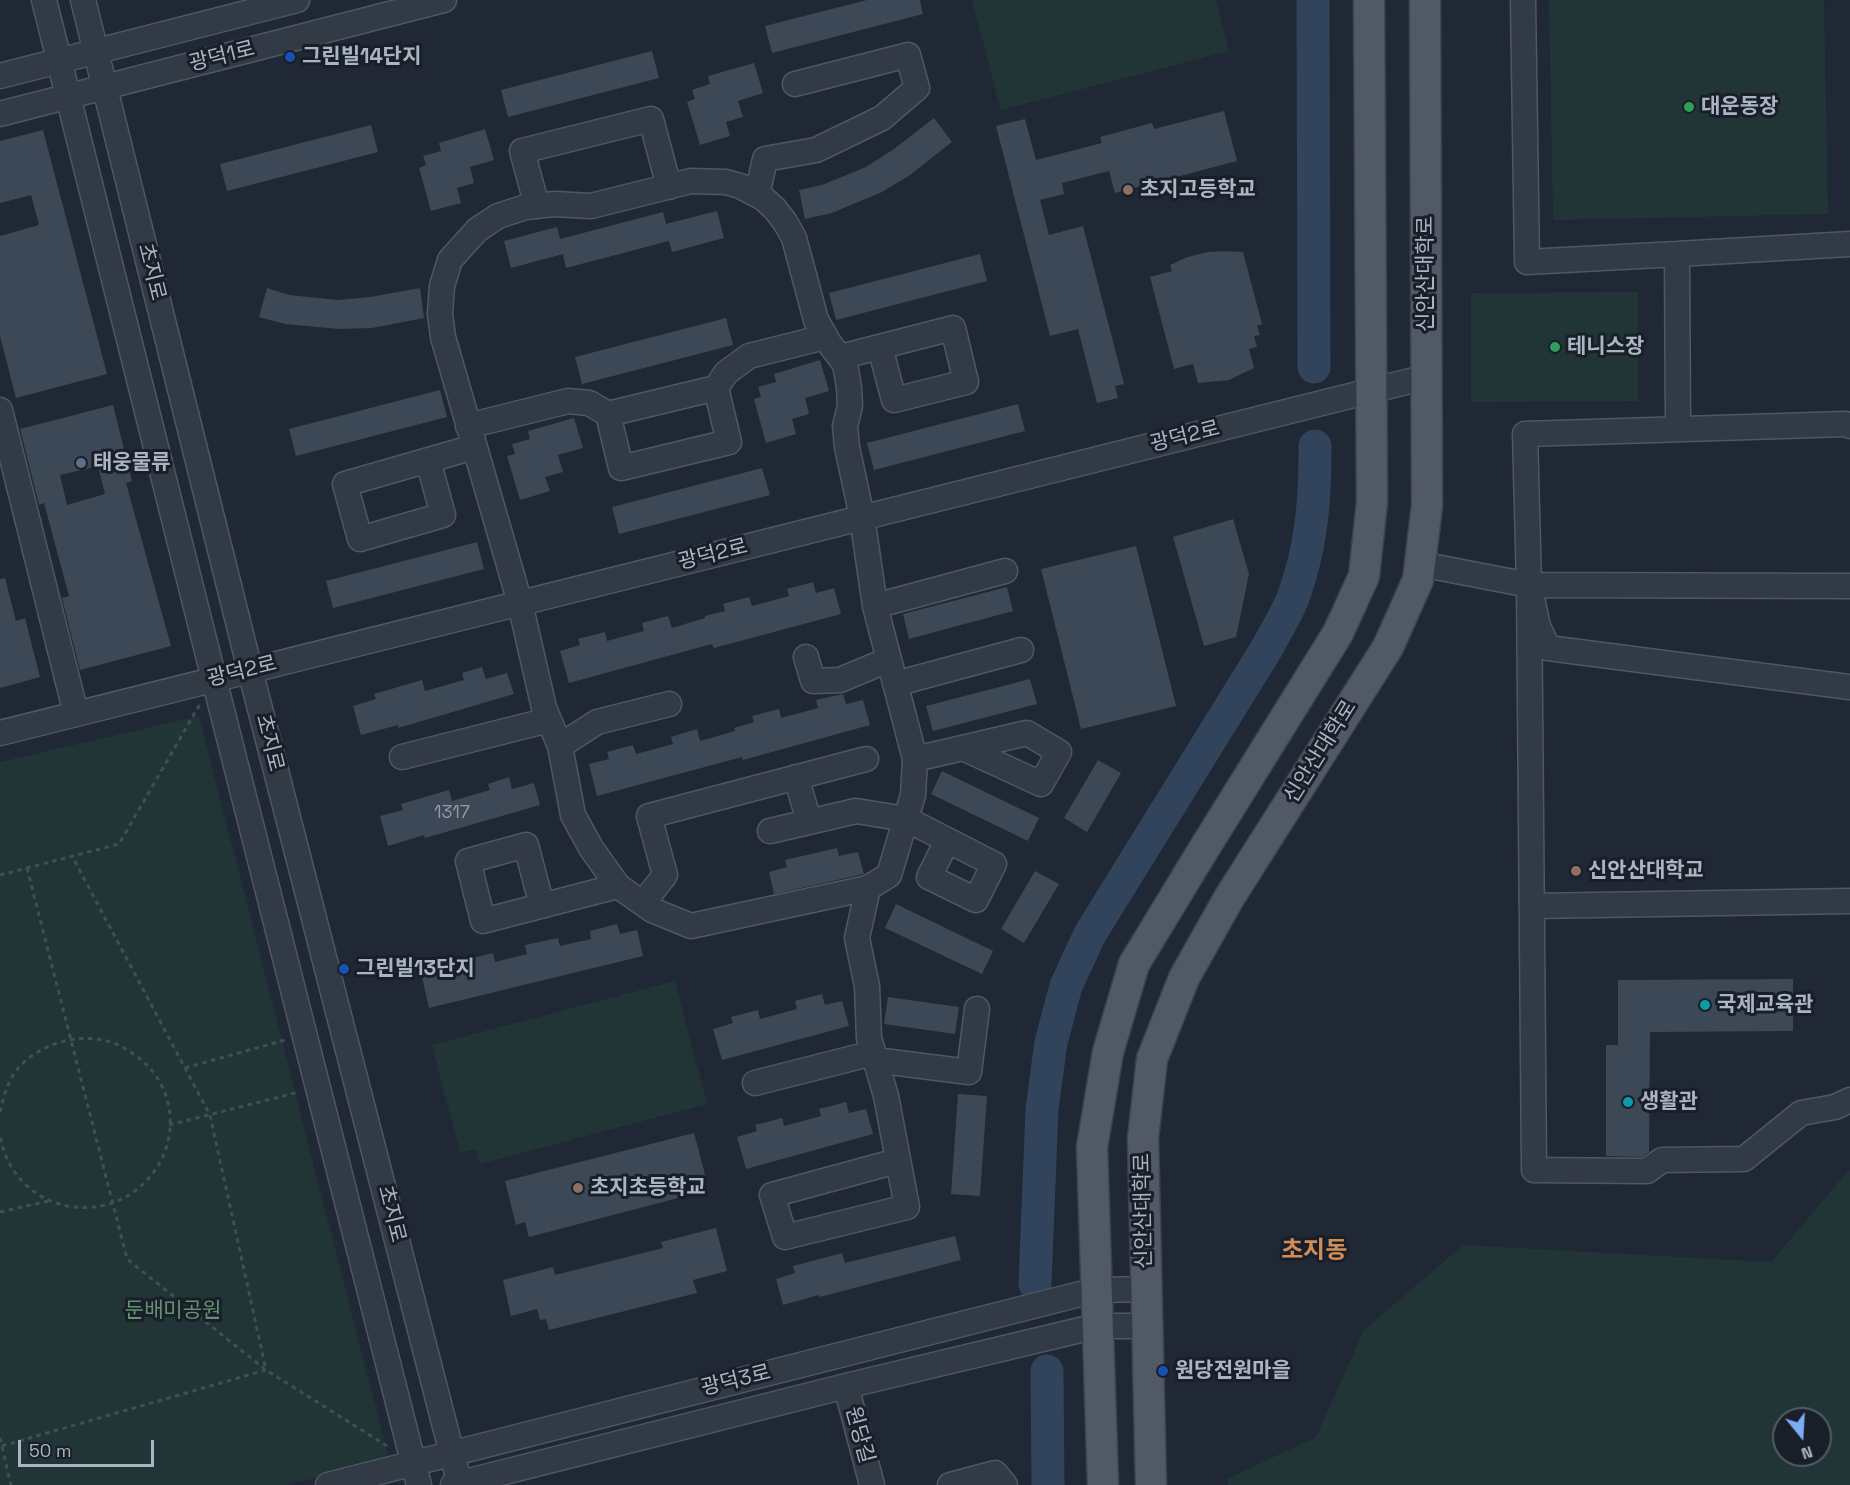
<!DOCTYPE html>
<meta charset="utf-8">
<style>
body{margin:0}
#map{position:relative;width:1850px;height:1485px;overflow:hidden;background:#1f2834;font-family:"Space Grotesk",sans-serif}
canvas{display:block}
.north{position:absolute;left:1772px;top:1407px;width:60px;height:60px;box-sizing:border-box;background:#181f29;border:2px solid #535b66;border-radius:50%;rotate:162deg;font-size:16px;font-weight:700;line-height:24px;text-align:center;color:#abb4c2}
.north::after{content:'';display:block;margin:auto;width:21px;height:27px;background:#7dabf6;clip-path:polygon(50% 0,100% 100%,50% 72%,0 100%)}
.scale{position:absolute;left:18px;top:1440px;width:136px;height:27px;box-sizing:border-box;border:3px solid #abb4c2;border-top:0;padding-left:8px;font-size:18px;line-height:21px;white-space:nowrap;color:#abb4c2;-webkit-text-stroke:4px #181f29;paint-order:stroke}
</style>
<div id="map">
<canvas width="1850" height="1485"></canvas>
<div class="north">N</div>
<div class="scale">50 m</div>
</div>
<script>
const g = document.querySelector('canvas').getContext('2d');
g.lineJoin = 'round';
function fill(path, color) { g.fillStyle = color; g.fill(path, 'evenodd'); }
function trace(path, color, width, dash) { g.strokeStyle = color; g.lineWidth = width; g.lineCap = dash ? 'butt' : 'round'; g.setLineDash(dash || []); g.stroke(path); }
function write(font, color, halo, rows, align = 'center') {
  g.font = font + ' "Space Grotesk","Noto Sans KR",sans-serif'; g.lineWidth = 6; g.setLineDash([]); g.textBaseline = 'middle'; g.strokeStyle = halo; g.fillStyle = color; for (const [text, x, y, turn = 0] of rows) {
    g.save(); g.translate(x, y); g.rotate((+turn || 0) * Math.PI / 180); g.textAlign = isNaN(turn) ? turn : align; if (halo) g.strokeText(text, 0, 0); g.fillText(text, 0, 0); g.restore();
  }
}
const green = new Path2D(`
 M972,0H1216L1229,51L1001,110Z
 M1549,0H1824L1828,214L1553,220Z
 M1638,292V401L1471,402V293Z
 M199,716L389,1460L286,1485H0V762Z
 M675,981L707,1104L480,1164L476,1149L460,1153L432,1045Z
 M1848,1171H1850V1485H1228L1227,1479L1316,1437L1364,1330L1463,1245L1771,1262ZM1784,1419H1820V1455H1784Z`);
const river = new Path2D(`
 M1313,0L1314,367
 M1035,1284L1042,1109L1051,1042L1066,986L1090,934L1267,648C1276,631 1286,615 1293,598C1312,546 1315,500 1315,446
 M1047,1371L1048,1485`);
const building = new Path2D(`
 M867,0H920L923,14L772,53L765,26Z
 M652,51L659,78L508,117L501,90Z
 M754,63L763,93L738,101L743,117L726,122L730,136L700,145L687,102L695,99L692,90L710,84L708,76Z
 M1224,111L1237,161L1115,193L1109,171L1062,183L1064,194L1040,200L1049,235L1083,226L1124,384L1115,386L1118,398L1097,403L1078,329L1050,336L996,126L1025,119L1036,160L1102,143L1100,137L1152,123L1154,129Z
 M934,118L952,142L910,175L882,192L832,213L805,219L799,190L822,185L866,167L894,149Z
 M371,125L378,152L227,191L220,164Z
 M485,129L494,160L470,167L474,183L457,188L461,203L431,211L419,168L426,165L423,156L441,151L439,143Z
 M43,130L107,374L16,398L0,336V236L39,225L31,195L0,203V141Z
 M717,211L724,238L672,252L669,241L566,268L563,254L511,268L504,241L557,227L560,239L663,212L666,224Z
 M1224,251L1243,252L1262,324L1257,326L1260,335L1254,336L1257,347L1249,349L1254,368L1229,380L1198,383L1193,364L1174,369L1150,277L1172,271L1170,265L1188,257L1208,252Z
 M980,254L987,281L836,320L829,293Z
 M267,288L289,295L338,300L370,297L420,288L424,318L372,328L339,329L285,324L259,317Z
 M726,318L733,345L582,384L575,357Z
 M820,360L829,391L805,398L809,414L792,419L796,434L766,443L754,399L761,397L758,387L776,382L774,374Z
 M440,390L447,417L296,456L289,429Z
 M1018,404L1025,431L874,470L867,443Z
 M113,405L132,481L126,483L171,646L80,670L62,598L69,596L44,503L39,505L20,429ZM98,466L105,494L67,505L60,475Z
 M574,418L583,448L558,455L563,472L545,477L550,491L520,500L507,456L515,454L512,444L530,439L528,431Z
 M762,468L770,495L619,534L612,507Z
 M1233,519L1249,574L1236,637L1204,646L1173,537Z
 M477,542L484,569L333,608L326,581Z
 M1136,546L1176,706L1081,729L1041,569Z
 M5,578L16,621L25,618L40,677L0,688V579Z
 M813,582L816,593L834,588L841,614L714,648L712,644L569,683L560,651L580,645L578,639L605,632L607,641L644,631L642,623L668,616L672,628L705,618V616L725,611L723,604L749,597L752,606L789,596L787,589Z
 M1007,587L1013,611L909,639L903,614Z
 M482,667L486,679L507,673L514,694L398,728V725L361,735L353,706L376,699L374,694L422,680L425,691L464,680L462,673Z
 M1030,679L1037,704L933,731L926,706Z
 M843,694L846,704L863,700L870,725L743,760L742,757L597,796L589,764L609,759L607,752L633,745L636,754L673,744L671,737L697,729L700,741L735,731L734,728L754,722L752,716L779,709L781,718L818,708L816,700Z
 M1098,760L1121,773L1087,832L1064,818Z
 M942,771L1039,818L1028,841L931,794Z
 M509,777L512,789L534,783L540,805L425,838L424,835L388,846L380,816L403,810L401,804L449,790L452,801L490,790L488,784Z
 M837,848L839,856L858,852L864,874L774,894L769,872L787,867L785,860Z
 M1035,871L1059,884L1024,943L1001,929Z
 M896,904L993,951L982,974L885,928Z
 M617,924L620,934L637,930L643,956L429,1008L422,977L439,973L437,967L493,953L495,962L527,954L525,945L558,938L560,946L591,939L590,931Z
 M1793,979V1031L1650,1032L1649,1152L1642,1157L1606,1156V1045H1618V980Z
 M822,994L825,1005L842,1001L849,1026L722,1060L713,1029L733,1023L731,1017L758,1010L760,1019L797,1009L795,1001Z
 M888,997L959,1007L955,1034L884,1024Z
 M958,1094L987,1096L980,1196L951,1194Z
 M846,1102L849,1113L866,1109L873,1134L746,1169L737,1137L757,1131L755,1125L782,1118L784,1126L821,1116L819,1109Z
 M694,1133L706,1178L675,1186L678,1198L529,1237L525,1222L516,1225L505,1181Z
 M716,1228L727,1271L693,1280L697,1293L549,1330L546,1319L540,1320L537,1309L511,1316L503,1280L553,1267L555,1275L663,1248L661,1242Z
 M955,1236L961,1260L820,1297L819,1295L783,1305L776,1279L795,1273L793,1266L842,1253L845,1263Z`);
const path = new Path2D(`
 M27,868L127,1259L266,1370L387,1446
 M0,875L119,844L200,704
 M185,1068L285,1040
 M0,1112C4,1096 8,1079 20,1066C48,1037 98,1028 132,1053C144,1061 155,1072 162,1086C191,1147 140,1214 75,1207C56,1205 40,1198 26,1185C11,1171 3,1154 0,1134
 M169,1125L299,1092
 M0,1212L48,1201
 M0,1438L11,1485
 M2,1446L266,1370L210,1115L72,856`);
const minor = new Path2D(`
 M44,0L214,679L419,1485
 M83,0L250,670L460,1485
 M1523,0L1527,262L1677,254
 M0,76L297,0
 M0,114L444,0
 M691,181L726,182L740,186L763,198L775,209L785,222L794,238L816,320L829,343L845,364L849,387L850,406L845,426L847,447L862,517L875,606L915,759L913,795L889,875L868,888L691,926L652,910L618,886L591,848L573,815L560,746L544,708L520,603L443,337L440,314L442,286L450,260L477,230L498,216L526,207L554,204L591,206Z
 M757,195L765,159L816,150L882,118L917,88L908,55L795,84
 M537,206L522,151L651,119L669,187
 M840,357L953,328L966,382L894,400L880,347
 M0,410L76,714
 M608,414L621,468L729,442L716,388
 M468,426L568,401L589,403L608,414L716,388L726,373L749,356L825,337
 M1678,429L1677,254L1850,244
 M428,460L443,515L360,539L345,484L474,447
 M1420,564L1529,585L1850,586
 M1529,585L1525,434L1846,424L1850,426
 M875,606L1005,571
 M806,657L813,681L840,680L888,660
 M895,684L1021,650
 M1850,687L1548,648L1538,626L1529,585L1534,1170L1647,1171L1662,1160L1744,1159L1801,1113L1835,1107L1850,1100
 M0,733L1426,377
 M560,746L597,722L669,704
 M402,757L549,720
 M915,759L1027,733L1059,752L1041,784L963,748
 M796,777L809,821
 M770,831L856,811L906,819L994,864L976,900L929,877L947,841
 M868,888L857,938L867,986L869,1038L886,1096L907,1207L785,1237L772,1195L897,1161
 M643,903L665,875L649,816L866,759
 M542,906L526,845L468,861L483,921L618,886
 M1532,906L1850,901
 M875,1060L969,1072L977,1009
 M755,1083L873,1053
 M846,1386L872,1485
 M328,1485L1096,1290L1146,1289
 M453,1485L846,1386L1097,1326H1146
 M950,1485L995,1473L1005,1485`);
const major = new Path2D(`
 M1103,1485L1092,1147L1108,1052L1134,964L1202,852L1338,633L1364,576L1372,502L1369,0
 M1151,1485L1143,1138L1152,1059L1184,978L1229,898L1388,647L1418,580L1427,506L1425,0`);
const markers = [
 [290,57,6,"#1a4fb4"],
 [1689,107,6,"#2e9e5b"],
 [1128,190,6,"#8d6e63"],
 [1555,347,6,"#2e9e5b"],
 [81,463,6,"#5c6f8a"],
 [1576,871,6,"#8d6e63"],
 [344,969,6,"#1a4fb4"],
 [1705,1005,6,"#0f9aa8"],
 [1628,1102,6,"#0f9aa8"],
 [578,1188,6,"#8d6e63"],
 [1163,1371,6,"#1a4fb4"]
];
const numberNames = [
 ["1317",452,813]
];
const streetNames = [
 ["광덕1로",222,57,-14],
 ["초지로",151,272,76],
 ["신안산대학로",1426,274,-90],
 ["광덕2로",1185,437,-14],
 ["광덕2로",713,555,-14],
 ["광덕2로",242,672,-14],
 ["초지로",269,743,76],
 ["신안산대학로",1321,752,-58],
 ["신안산대학로",1144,1211,-91],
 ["초지로",391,1214,76],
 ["광덕3로",736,1381,-14],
 ["원당길",859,1435,75]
];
const poiNames = [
 ["그린빌14단지",302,57],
 ["대운동장",1701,107],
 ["초지고등학교",1140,190],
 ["테니스장",1567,347],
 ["태웅물류",93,463],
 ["신안산대학교",1588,871],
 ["그린빌13단지",356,969],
 ["국제교육관",1717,1005],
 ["생활관",1640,1102],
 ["초지초등학교",590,1188],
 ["원당전원마을",1175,1371]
];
const parkNames = [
 ["둔배미공원",173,1311]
];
const quarterNames = [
 ["초지동",1314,1251]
];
fill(green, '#223536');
trace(river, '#32435c', 33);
fill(building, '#3d4857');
trace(minor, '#4f5763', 27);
trace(major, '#3b434e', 33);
trace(path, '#3e5053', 3, [4.5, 4.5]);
trace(minor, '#323a45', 24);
trace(major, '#505965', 30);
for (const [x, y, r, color] of markers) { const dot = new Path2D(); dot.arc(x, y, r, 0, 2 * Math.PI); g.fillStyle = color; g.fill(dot); trace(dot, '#181f29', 2); }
write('18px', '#9099a7', null, numberNames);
write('21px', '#abb4c2', '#181f29', streetNames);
write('bold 21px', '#abb4c2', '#181f29', poiNames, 'left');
write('21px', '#64926f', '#181f29', parkNames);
write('bold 24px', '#d18d58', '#181f29', quarterNames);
</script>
